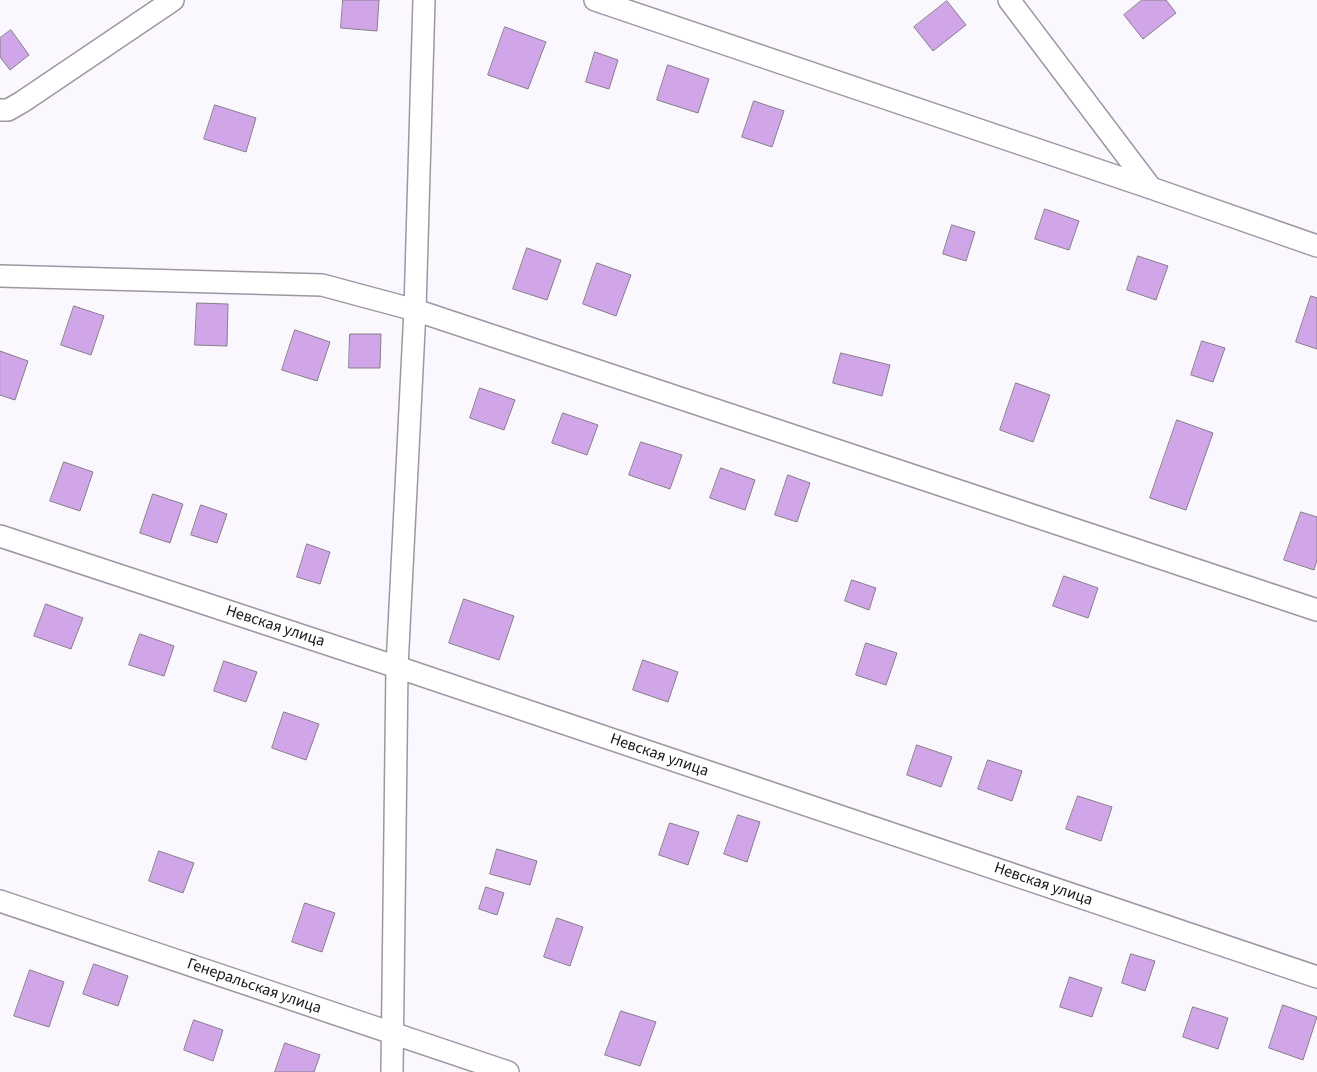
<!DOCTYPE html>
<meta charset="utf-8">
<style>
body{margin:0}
canvas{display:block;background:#fbf7fe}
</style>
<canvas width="1317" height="1072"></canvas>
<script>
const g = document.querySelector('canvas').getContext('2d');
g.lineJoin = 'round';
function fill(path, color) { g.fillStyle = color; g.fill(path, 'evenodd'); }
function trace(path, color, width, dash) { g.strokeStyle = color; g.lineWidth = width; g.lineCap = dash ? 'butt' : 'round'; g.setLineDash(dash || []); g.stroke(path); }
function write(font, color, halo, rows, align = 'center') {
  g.font = font + ' "Source Sans 3",sans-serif'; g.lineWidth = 4.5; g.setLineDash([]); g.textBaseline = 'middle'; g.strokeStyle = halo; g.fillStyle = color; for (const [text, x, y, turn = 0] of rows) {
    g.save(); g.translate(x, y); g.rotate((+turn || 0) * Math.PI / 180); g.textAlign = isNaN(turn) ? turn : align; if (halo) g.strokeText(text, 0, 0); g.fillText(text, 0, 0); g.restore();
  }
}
const building = new Path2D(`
 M343,0H379L377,31L341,28Z
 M1142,0H1166L1176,13L1143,39L1124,15Z
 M947,1L966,25L933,51L914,27Z
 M505,27L546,42L528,89L488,75Z
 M11,30L29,55L10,70L0,57V38Z
 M595,52L618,60L609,89L586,82Z
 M668,65L709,79L698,113L657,100Z
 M754,101L784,111L772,147L742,137Z
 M215,105L256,118L246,152L204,139Z
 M1045,209L1079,221L1069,250L1035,239Z
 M952,225L975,232L966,261L943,254Z
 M527,248L561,260L547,300L513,289Z
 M1138,256L1168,266L1156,300L1127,290Z
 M597,263L631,275L616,316L583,304Z
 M1311,296L1317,298V349L1296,342Z
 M197,303L228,304L227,346L195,345Z
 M74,306L104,316L91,355L61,345Z
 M295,330L330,342L317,381L282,370Z
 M350,334H381L380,368H349Z
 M1202,341L1225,348L1213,382L1191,375Z
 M0,351L28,361L15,400L0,395Z
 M841,353L890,365L882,396L833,383Z
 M1016,383L1050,395L1033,442L1000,430Z
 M480,388L515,400L504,430L470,418Z
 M563,413L598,425L587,455L552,443Z
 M1177,420L1213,433L1186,510L1150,498Z
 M641,442L682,455L670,489L629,475Z
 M64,462L93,472L80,511L50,501Z
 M721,468L755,480L745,510L710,498Z
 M788,475L810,483L797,522L775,515Z
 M153,494L183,504L170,543L140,533Z
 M201,505L227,514L217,543L191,535Z
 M1301,512L1317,517V560L1314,570L1284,560Z
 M307,544L330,552L320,584L297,577Z
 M1064,576L1098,588L1088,618L1053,606Z
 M852,580L876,588L869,610L845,601Z
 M464,599L514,616L499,660L449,643Z
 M46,604L83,618L71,649L34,636Z
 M140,634L174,646L164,676L129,665Z
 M866,643L897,653L886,685L856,675Z
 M643,660L678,672L668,702L633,690Z
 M224,661L257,672L246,702L214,691Z
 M284,712L319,724L306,760L272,748Z
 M917,745L952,757L941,787L907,775Z
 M988,760L1022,771L1012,801L978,789Z
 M1078,796L1112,807L1101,841L1066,829Z
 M738,815L760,822L747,862L724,854Z
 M670,823L699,832L688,865L659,855Z
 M497,849L537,861L530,885L490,874Z
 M159,851L194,863L183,893L149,881Z
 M486,887L504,893L497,915L479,909Z
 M305,903L335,913L322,952L292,942Z
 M557,918L583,927L570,966L544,957Z
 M1131,954L1155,961L1145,991L1122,983Z
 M94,964L128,976L118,1006L83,994Z
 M30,970L64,982L49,1027L14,1016Z
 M1070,977L1102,988L1092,1017L1060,1007Z
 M1283,1005L1317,1017L1303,1060L1269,1048Z
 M1193,1007L1228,1018L1218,1049L1183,1037Z
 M621,1011L656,1022L640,1066L605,1055Z
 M194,1020L223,1030L213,1061L184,1050Z
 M285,1043L320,1055L314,1072H275Z`);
const street = new Path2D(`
 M595,0L1151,188L1317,246
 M1009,0L1151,188
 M0,110H8L22,102L173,0
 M0,276L322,285L415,310L1317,610
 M0,536L397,667L1317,977
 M0,901L508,1072
 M392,1072L397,667L415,310L424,0`);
const streetNames = [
 ["Невская улица",275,627,18],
 ["Невская улица",659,756,19],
 ["Невская улица",1043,885,19],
 ["Генеральская улица",254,987,19]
];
fill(building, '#d1a6e8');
trace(building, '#857f88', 1);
trace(street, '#9e97a1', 24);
trace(street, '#fff', 21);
write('16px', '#1a171b', '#fff', streetNames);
</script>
